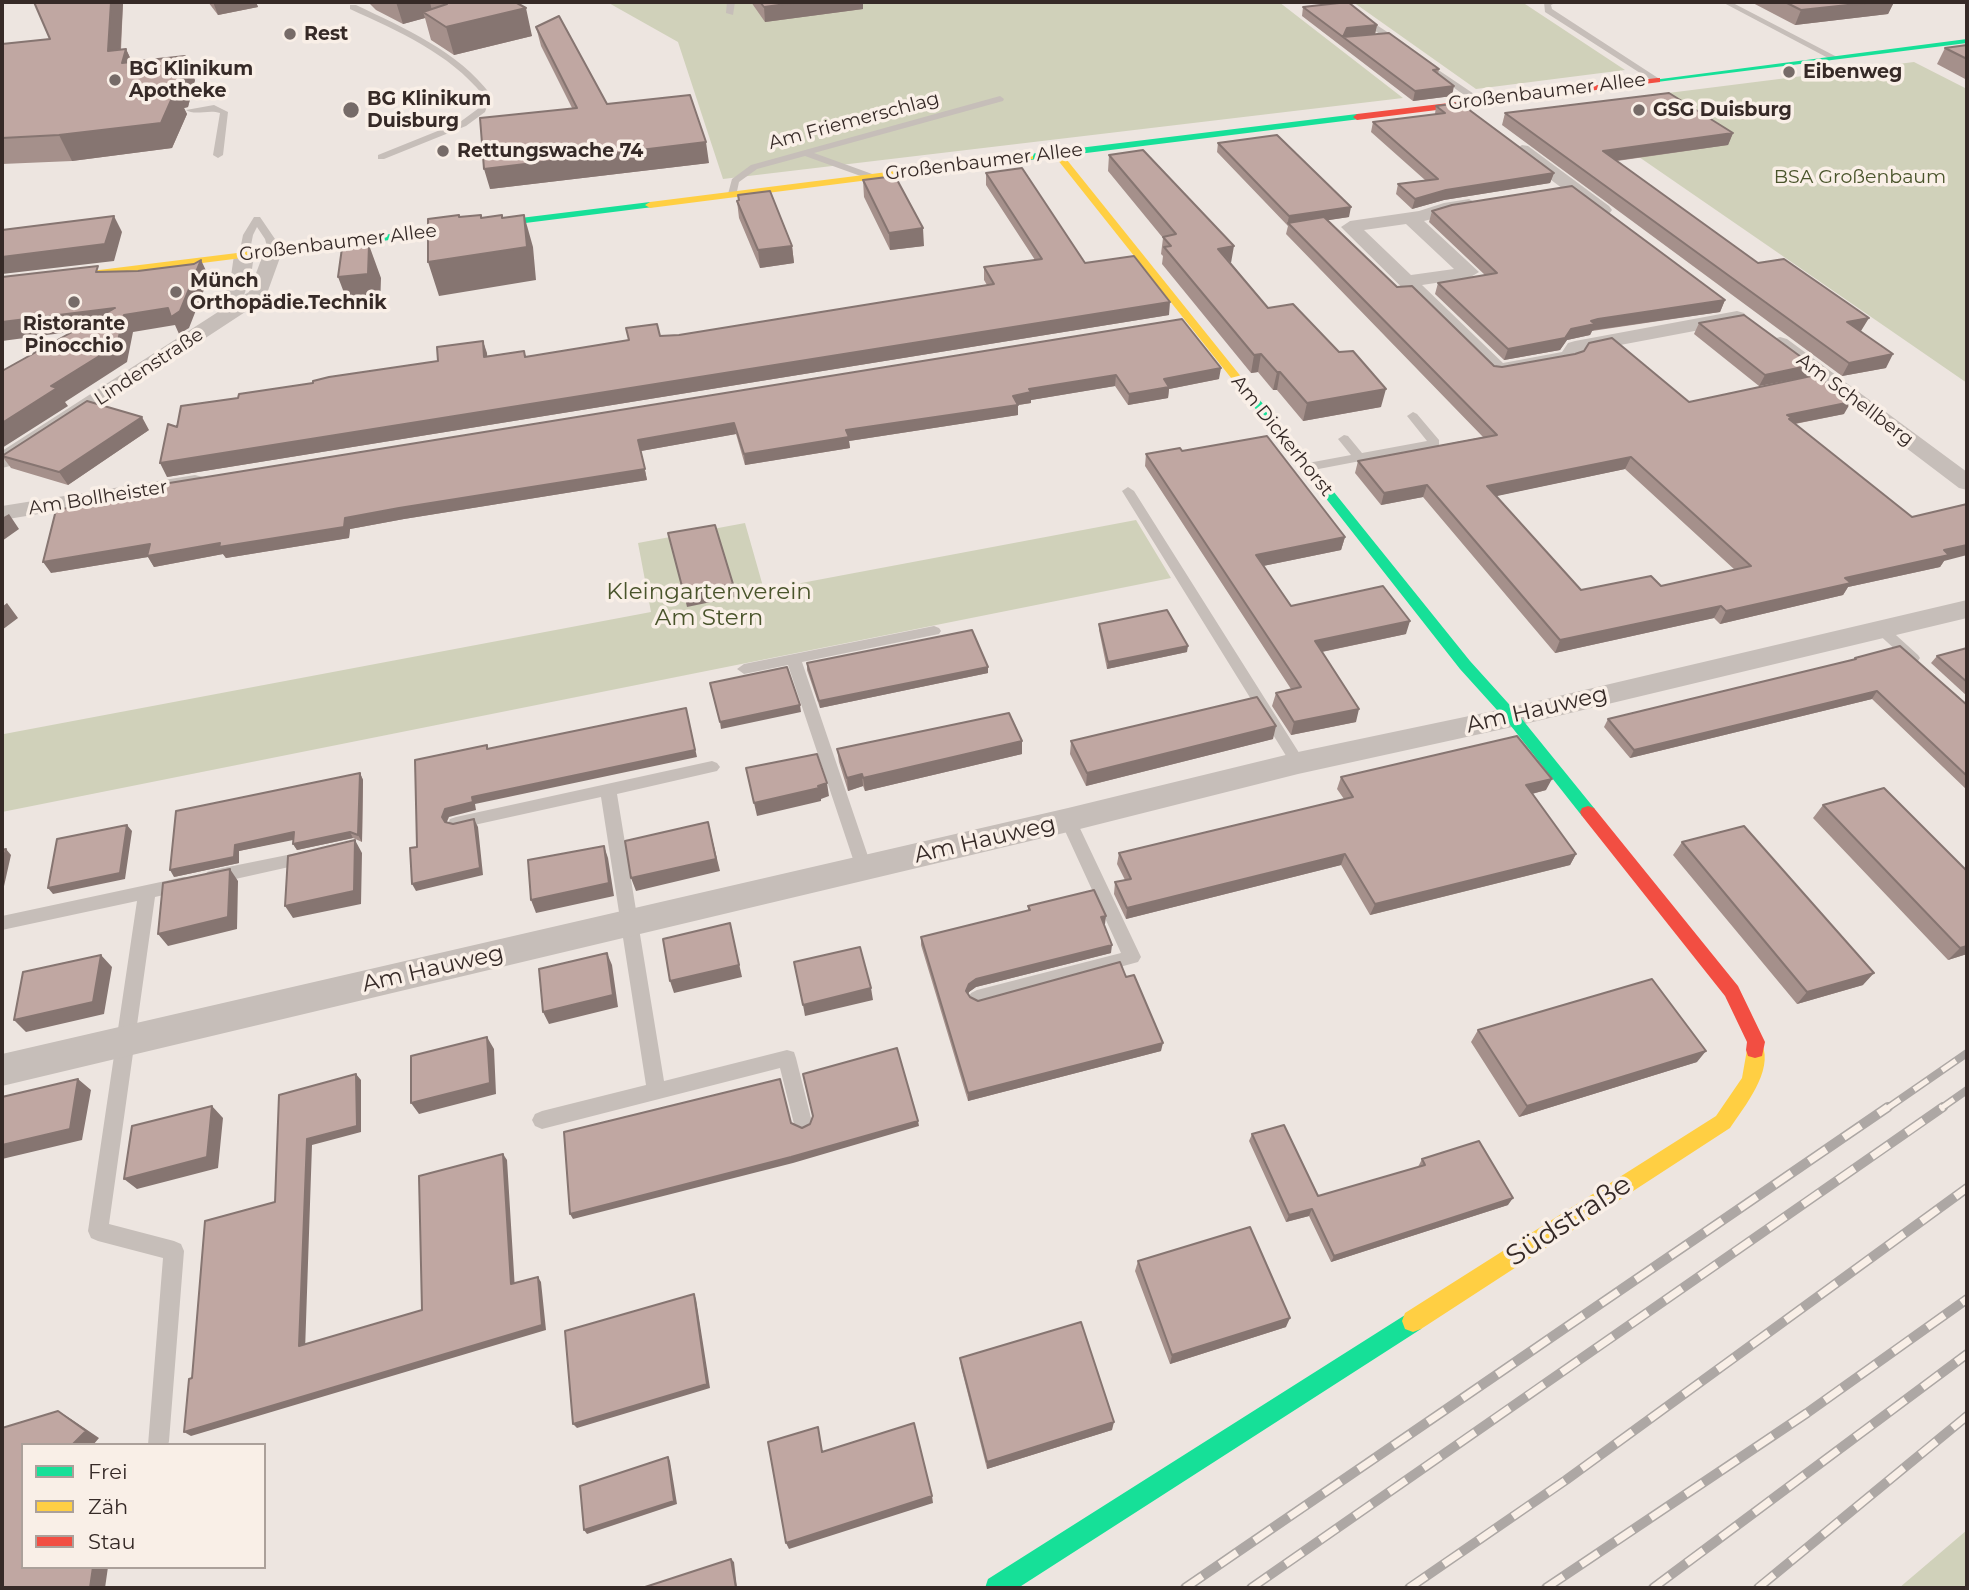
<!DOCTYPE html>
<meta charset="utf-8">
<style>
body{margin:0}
#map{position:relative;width:1969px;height:1590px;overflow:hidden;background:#ede5e0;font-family:Montserrat,sans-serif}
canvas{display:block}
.frame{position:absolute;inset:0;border:4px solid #362a27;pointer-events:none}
.legend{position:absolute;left:21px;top:1443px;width:245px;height:126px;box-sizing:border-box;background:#f9efe7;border:2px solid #aba09a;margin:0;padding:9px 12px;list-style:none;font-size:21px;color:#362a27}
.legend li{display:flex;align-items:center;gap:14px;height:35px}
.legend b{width:35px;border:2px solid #aba09a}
</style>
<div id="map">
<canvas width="1969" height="1590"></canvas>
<div class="frame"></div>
<ul class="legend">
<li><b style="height:9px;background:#16e098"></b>Frei</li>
<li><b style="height:9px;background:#ffcf43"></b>Zäh</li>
<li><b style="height:9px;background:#f24e42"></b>Stau</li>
</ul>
</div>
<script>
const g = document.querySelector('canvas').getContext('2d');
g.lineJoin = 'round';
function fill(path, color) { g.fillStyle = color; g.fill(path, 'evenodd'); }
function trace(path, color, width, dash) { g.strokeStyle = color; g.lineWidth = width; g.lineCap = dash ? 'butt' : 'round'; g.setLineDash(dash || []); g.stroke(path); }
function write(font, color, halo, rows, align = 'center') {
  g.font = font + ' Montserrat,sans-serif'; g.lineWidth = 7; g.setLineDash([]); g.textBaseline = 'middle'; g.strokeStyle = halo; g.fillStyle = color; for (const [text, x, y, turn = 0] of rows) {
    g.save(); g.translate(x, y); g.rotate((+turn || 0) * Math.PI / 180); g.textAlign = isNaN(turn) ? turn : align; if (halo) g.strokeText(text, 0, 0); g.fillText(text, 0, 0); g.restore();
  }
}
const green = new Path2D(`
 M607,2H1279L1403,98L723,179L678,42Z
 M1353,2H1522L1625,70L1476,89Z
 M1914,62L1967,89V383L1565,106Z
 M1136,520L1171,578L2,812V744L4,734L651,612L638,543L745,523L764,590Z
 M1967,1530V1588H1899Z`);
const lane = new Path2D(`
 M727,2H735L733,15L726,13Z
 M1544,2H1557L1551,5L1552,9L1658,78L1651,80L1545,12Z
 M1722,2H1731L1837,57L1830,59Z
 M350,5H356C404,28 458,51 491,95L485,112L466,126L384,159H378V155L460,122L479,108L483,95C449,53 398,31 350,9Z
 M1360,14L1404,43V47H1398L1357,18Z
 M1422,59L1480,98V102H1474L1419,63Z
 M1000,96L1004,99L1003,101L814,153L875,175V179H869L805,156L757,169L739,182L736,196L728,194L732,179L751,165Z
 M214,105L228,112L223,155L218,158L213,155L220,113C209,109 195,116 186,110Z
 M254,217H260L275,239L277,254H269L265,239L257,227L253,235L249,255L244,258L239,255L243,235Z
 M1413,412L1417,414L1439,440V446L1308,471L1302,467L1308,463L1351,455L1338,439L1344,435L1348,436L1362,453L1427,441L1407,416Z
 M1128,487L1134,491L1303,759L1306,763L1303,767H1293L1122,491Z
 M1881,624L1886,626L1918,655L1920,658L1918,661H1908L1876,632L1874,629Z
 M934,626L939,628L941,631L939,634L802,662L872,868L870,873H858L856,868L788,665L744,674L737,669L744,664Z
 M712,761L717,763L720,767L717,771L617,794L664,1081L787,1050L794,1052L796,1058L812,1122L809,1128L802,1131L795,1128L780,1068L542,1129L535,1126L532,1120L535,1114L542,1111L646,1085L601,797L456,829L450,827L448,823L450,819L456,817Z
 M1068,814L1074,816L1076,820L1141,957L1138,962L977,1006L971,1003L968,998L971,993L977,990L1121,953L1060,820L1062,816Z
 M307,851L313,852L315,857L313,862L307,863L213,884L207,882L205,877L207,872L213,870Z
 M184,877L190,879L192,884L190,889L155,897L109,1224L174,1241L181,1244L184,1251L169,1441L168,1445H148L163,1258L98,1241L91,1238L88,1231L137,901L2,930V916Z`);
const street = new Path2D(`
 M1522,145L1528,146L1609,206L1612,210L1609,214H1597L1516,154L1514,150Z
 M1469,199L1478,204L1475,208L1424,221L1479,272L1469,278L1422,285L1503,363L1562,352L1568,343L1575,341L1737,311L1744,313L1747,317L1744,321L1737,323L1583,352L1577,361L1570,363L1498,376L1490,375L1341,227L1350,221L1419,211L1444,203ZM1406,224L1454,269L1411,275L1364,230Z
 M273,246L282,252L265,299L10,466L2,468V451L218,312L231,276L234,255L244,249L254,255L251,276L244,295L249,292L264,252Z
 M1780,337L1787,339L1967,472V490L1959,488L1773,347L1770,343L1773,339Z
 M195,475L203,477L207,482L203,487L2,520V506Z
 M1967,600V618L1512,727L1298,774L1068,832L2,1086V1054L1068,808L1298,752L1512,707Z`);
const fast = new Path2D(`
 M1967,39V43L1657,82L1653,80Z
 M1357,114L1361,117L1360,119L1030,160L1025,157L1030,154Z
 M650,202L655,205L653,207L310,250L305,247L310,244Z
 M1255,398L1259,399L1470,661L1517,713L1594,808L1596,812L1594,816H1582L1507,721L1460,669L1251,403L1249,401Z
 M1413,1310L1421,1313L1424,1321L1421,1329L1018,1588H985L988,1579Z`);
const slow = new Path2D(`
 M1053,150H1059L1259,399V403H1251L1053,154Z
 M1030,154L1033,155V159L650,208L645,205L650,202Z
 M310,244L315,247L314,249L2,288V282Z
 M1755,1042L1762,1044C1774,1071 1744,1107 1730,1128L1421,1329L1413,1332L1405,1329L1402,1321L1405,1313L1716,1116L1742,1078L1748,1044Z`);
const jam = new Path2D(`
 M1657,78H1660V82L1357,120L1353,117L1357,114Z
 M1588,806L1594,808L1738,986L1765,1042L1762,1056L1755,1058L1748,1056L1746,1050L1747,1042L1725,996L1582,816L1580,812L1582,808Z`);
const railFar1 = new Path2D(`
 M1886,1109L1967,1053
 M1940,1109L1967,1090`);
const rail = new Path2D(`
 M1185,1588L1888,1107
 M1251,1588L1943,1107
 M1409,1588L1566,1480L1967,1188
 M1546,1588L1807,1413L1967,1299
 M1653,1588L1967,1354
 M1758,1588L1967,1416`);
const wall = new Path2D(`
 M34,2H132L123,3L121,50L126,49L132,62L195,80L188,107L184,108L187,114L172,148L72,161L2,164V44L50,39Z
 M208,2H256L258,7L218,15Z
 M368,2H515L532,36L454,55L431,40L425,18L403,24L376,10Z
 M751,2H863V9L765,22Z
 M1751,2H1894L1888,14L1795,25Z
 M1303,7L1377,25L1375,34L1439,69L1438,74L1452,96L1413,101L1302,16Z
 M536,27L607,104L709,163L490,189L572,108L541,46Z
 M1967,45V80L1937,64L1945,48Z
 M1436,106L1554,173L1550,183L1444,200L1412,209L1396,194L1398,184L1425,180L1371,132L1373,122L1435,114Z
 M1505,113L1733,133L1728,145L1617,161L1758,263L1861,331L1886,368L1842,376L1502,125Z
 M1218,143L1349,217L1328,220L1397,287L1494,366L1689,402L1844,414L1795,424L1944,561L1940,567L1848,587L1843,595L1720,624L1714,618L1555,653L1423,497L1381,505L1355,473L1358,461L1483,437L1286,234L1288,226L1217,152ZM1625,469L1735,570L1661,586L1581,590L1495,496Z
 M1109,155L1231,263L1268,308L1381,407L1303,421L1277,390H1273L1258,372L1251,373L1162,264L1163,256L1161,254L1163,238L1108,171Z
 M986,173L1085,263L1169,315L167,477L177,427L238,398L438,361L483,341L487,356L524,351L526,357L660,336L679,335L987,285L984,280V267L1035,260L986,185Z
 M863,180L924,246L890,250L864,197Z
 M738,195L792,246L794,263L760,268L739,218L737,201L738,200Z
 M1432,211L1725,300L1720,312L1592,331L1590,335L1567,340L1560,350L1504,360L1435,294L1438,283L1485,275L1429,222Z
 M1182,319L1219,379L1169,389L1168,398L1128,405L1115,386L1031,400V403L1018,405V415L849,441L850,448L745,465L736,434L641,451L647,480L404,519L350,529L349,538L226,558L223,554L154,567L148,557L51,573Z
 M1699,323L1806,377L1759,386L1694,334Z
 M149,430L68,485L11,468L2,456Z
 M1182,451L1345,537L1341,550L1263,566L1291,606L1406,634L1322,652L1356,722L1291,735L1272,706L1276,693L1291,689L1145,466L1146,454Z
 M1099,624L1187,652L1107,669L1099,630Z
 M1967,648V696L1931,663L1937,656Z
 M1855,658L1967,705V790L1872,699L1630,758L1604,727L1608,719L1853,660Z
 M807,663L988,673L820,708L807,670Z
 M1273,739L1086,786L1070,754L1071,741Z
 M837,749L1022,754L865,791L863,786L848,791L839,762Z
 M360,773L363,780L362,842L353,838L297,850L293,844V839L239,851V863L174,877Z
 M1341,777L1546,790L1532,794L1576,854L1570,865L1370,915L1341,865L1126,919L1114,894L1115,882L1125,880L1117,864L1119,853L1344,799L1337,789Z
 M1823,805L1967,871V954L1948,960L1813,818Z
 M1682,842L1863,985L1797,1004L1673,855Z
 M1028,906L1105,924H1104L1111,953L976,987L969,992L968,994L970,997L978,1001L1126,977L1161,1051L968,1101L921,945V937L1028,911Z
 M1478,1030L1697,1062L1519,1117L1471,1042Z
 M1252,1134L1318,1196L1418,1167L1422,1159L1508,1205L1331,1262L1309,1216L1286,1222L1249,1141Z
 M1138,1261L1286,1327L1170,1364L1135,1271Z
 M960,1358L1112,1430L987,1469L961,1367Z`);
const shadedWall = new Path2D(`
 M111,2H132L123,3L119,75L108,51Z
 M213,2H256L258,7L218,15Z
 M396,2H430L433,15L423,12L425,18L403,24Z
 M801,2H863V9L765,22L764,7Z
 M1876,2H1894L1888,14L1795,25L1801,10Z
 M526,8L532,36L454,55L446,27Z
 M1377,25L1375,34L1343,37L1347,28Z
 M126,49L137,73L122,63Z
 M185,56L195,80L188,107L184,108L187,114L172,148L72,161L59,135L173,84Z
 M1454,86L1452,96L1413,101L1415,91Z
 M1733,133L1728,145L1599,163L1603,151Z
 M706,142L709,163L490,189L484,169Z
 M1554,173L1550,183L1444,200L1412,209L1415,199L1446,190Z
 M1351,207L1349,217L1291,226L1288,223L1287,226L1289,216Z
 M524,215L533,247L536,280L439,296L428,262L511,249Z
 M114,216L122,232L114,261L2,274V257Z
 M923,228L924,246L890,250L889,233Z
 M369,245L381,278L380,307L351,311L338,277Z
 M792,246L794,263L760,268L758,250Z
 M1234,246L1231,263L1218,249Z
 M201,260L209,277L189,328L179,334L175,325L133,332L127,362L65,402L68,406L2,448V423L51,386L122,325L2,341V322L115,308L124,315Z
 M1725,300L1720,312L1594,330L1592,331L1590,335L1567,340L1560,350L1504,360L1508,349L1571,329L1598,319Z
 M1170,302L1169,315L167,477L160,463Z
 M1869,318L1861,331L1840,335L1847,322Z
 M483,341L487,353L488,369L484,357Z
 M1261,354L1258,372L1251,373L1254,355Z
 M1893,354L1886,368L1842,376L1849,363Z
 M1812,365L1806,377L1759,386L1765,375Z
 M1221,368L1219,379L1169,389L1168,398L1128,405L1129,394L1164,379Z
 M1277,372H1280L1277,390H1273Z
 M1116,375L1115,386L1031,400V403L1018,405V415L849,441L850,448L745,465L744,454L846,430L1013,396L1029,389Z
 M1386,389L1381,407L1303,421L1307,403Z
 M1851,402L1844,414L1788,425L1787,415Z
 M142,417L149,430L68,485L59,472Z
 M734,423L736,434L641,451L647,480L404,519L350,529L349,538L226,558L223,554L154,567L148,557L51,573L43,562L150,544L345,518L638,440Z
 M1631,457L1625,469L1483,499L1487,486Z
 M1427,485L1423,497L1381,505L1384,493Z
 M9,514L19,529L2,541V518Z
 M1345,537L1341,550L1253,568L1256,555Z
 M1967,545V555L1944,561L1940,567L1848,587L1843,595L1720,624L1726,611L1944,550Z
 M733,584L735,597L687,607L684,594Z
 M7,603L18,618L2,630V607Z
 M1721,606L1714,618L1555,653L1560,640Z
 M1410,621L1406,634L1311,654L1315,641Z
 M1188,646L1187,652L1107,669L1108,662Z
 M988,667V673L820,708L819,701Z
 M1877,691L1872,699L1630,758L1634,750Z
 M800,705L801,712L721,729L720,722Z
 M686,708L697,757L475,804L476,810L449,817L446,824L442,817L445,809L472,797Z
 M1359,709L1356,722L1291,735L1294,722Z
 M1276,726L1273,739L1086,786L1087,773Z
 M1022,741V754L865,791L863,778Z
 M360,773L363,780L362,842L358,835Z
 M862,774L863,786L848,791L847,778Z
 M1552,779L1546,790L1520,797L1526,785Z
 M827,783L829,796L821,799V801L757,816L754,803Z
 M474,819L478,827L483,875L416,891L412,884Z
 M708,822L720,871L636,891L631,878Z
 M127,825L132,831L125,879L53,894L48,888Z
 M294,832L298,839L239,851V863L174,877L170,870L235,845Z
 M350,832L353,838L297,850L293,844Z
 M355,840L362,853L361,904L293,918L285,906Z
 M604,846L608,858L614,896L536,913L531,900Z
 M6,849L11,855L2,895V865Z
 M1345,854L1341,865L1126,919L1127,908Z
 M1576,854L1570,865L1370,915L1375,904Z
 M230,869L238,881L237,929L168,946L158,934Z
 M1106,916L1105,924L1100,925L1101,917Z
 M730,923L742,977L674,993L670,981Z
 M1112,945L1111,953L976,987L969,992L966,999V991L969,984L976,979Z
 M1967,946V954L1948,960L1960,948Z
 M607,953L612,965L618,1007L549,1024L543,1012Z
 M101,955L112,967L104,1014L26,1032L14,1020Z
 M1874,973L1863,985L1797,1004L1807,992Z
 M871,988L873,1000L805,1016L803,1005Z
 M487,1037L494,1049L496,1094L419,1114L411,1103Z
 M1163,1043L1161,1051L968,1101V1093Z
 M1706,1051L1697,1062L1519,1117L1527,1106Z
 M356,1074L361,1080V1132L312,1145L305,1351L299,1346L307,1139Z
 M78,1079L91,1090L82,1140L2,1159V1145Z
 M212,1106L223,1118L218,1168L137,1189L124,1179Z
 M918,1121L919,1126L793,1163L573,1219L570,1214Z
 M503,1154L507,1160L515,1290L511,1284Z
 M1513,1198L1508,1205L1331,1262L1334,1256Z
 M1312,1209L1309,1216L1286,1222L1289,1215Z
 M538,1277L541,1282L546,1330L191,1436L184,1432Z
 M694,1294L696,1299L710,1388L577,1428L573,1424Z
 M1290,1318L1286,1327L1170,1364L1172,1355Z
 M58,1411L71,1419L99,1438L93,1445H72Z
 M1114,1422L1112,1430L987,1469V1462Z
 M668,1457L670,1461L677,1504L587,1534L584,1530Z
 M932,1496L933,1503L789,1549L786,1543Z
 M731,1559L734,1562L737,1588H736Z
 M93,1567H108L105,1588H90Z`);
const building = new Path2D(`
 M34,2H111L108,51L126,49L122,63L185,56L178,83L173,84L176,89L161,123L59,135L2,138V44L50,39Z
 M445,2H515L526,8L446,27L423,12L447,4Z
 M760,2H801L764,7Z
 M1348,2L1377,25L1347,28L1343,37L1389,33L1439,69L1433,70L1454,86L1415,91L1303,7Z
 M1785,2H1876L1801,10Z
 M559,16L607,104L690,95L706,142L484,169L480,118L577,108L536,27Z
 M1967,45V59L1945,48Z
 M1669,93L1733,133L1603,151L1758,263L1784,259L1869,318L1847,322L1893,354L1849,363L1505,113Z
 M1460,103L1554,173L1446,190L1415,199L1398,184L1438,179L1373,122L1445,113L1436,106Z
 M1277,135L1351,207L1289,216L1218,143Z
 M1143,150L1234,246L1218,249L1268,308L1293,304L1339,352L1353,351L1386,389L1307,403L1280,372H1277L1261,354L1254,355L1164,247L1171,246L1163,237L1176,234L1109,155Z
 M1022,168L1085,263L1134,256L1170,302L160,463L168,424L177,427L181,406L238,398L239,394L313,383V381L329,377L438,361L437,347L483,341L484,357L524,351L525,357L629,340L626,328L657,324L660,336L679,335L994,284L984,267L1042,259L986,173Z
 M895,176L923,228L889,233L863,180Z
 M1572,186L1725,300L1598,319L1591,321L1595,324L1571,329L1565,338L1508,349L1438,283L1497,273L1432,211L1452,205Z
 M770,191L792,246L758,250L737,201L739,200L738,195Z
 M459,215V217L481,215V218L502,215V218L524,215L527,247L428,262V219Z
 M114,216L105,244L2,257V230Z
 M1324,217L1397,287L1412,286L1494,366L1502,367L1575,354L1584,351L1589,343L1612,338L1689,402L1816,375L1851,402L1787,415L1792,418L1789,419L1912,517L1967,504V545L1944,550L1949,555L1845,578L1851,583L1726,611L1721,606L1560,640L1427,485L1384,493L1358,461L1497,435L1288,223ZM1631,457L1751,566L1661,586L1651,576L1581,590L1487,486Z
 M369,245L368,274L338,277L342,248Z
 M201,260L180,311L171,317L168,308L124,315L117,345L51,386L57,388L2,423V371L115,308L2,322V277L98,266L96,272L138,271L194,264Z
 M1744,315L1812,365L1765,375L1699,323Z
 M1182,319L1221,368L1164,379L1169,387L1129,394L1116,375L1029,389L1031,392L1013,396L1018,405L846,430L849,437L744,454L734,423L638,440L645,469L399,508L345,518L344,527L219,547L220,543L147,556L150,544L43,562L56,510L155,493L157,485Z
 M87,401L142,417L59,472L2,456Z
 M1267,436L1345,537L1256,555L1291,606L1383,586L1410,621L1315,641L1359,709L1294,722L1276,693L1301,687L1146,454L1180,448L1182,451Z
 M715,525L733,584L684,594L668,533Z
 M1167,610L1188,646L1108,662L1099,624Z
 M972,630L988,667L819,701L807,663Z
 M1900,646L1967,705V776L1877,691L1634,750L1608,719L1856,659L1855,658Z
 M1967,648V682L1937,656Z
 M787,667L800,705L720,722L710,683Z
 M1257,697L1276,726L1087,773L1071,741Z
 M686,708L695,750L472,797L473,802L445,809L442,817L445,822L453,824L474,819L480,868L412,884L410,848L417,847L415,760L487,745V749Z
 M1009,713L1022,741L863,778L862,774L847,778L837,749Z
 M1517,736L1552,779L1526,785L1576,854L1375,904L1345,854L1127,908L1115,882L1131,879L1119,853L1353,797L1341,777Z
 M817,754L827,783L818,786L819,788L754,803L746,768Z
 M360,773L358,835L350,832L293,844L294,832L235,845L234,857L170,870L176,811Z
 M1884,788L1967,871V946L1960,948L1823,805Z
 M708,822L716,859L631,878L625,841Z
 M127,825L120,873L48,888L57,839Z
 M1744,826L1874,973L1807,992L1682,842Z
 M355,840L354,891L285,906L288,856Z
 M604,846L609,883L531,900L528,860Z
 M6,849L2,865V850Z
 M230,869L228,917L158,934L163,883Z
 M1094,890L1106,916L1101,917L1112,945L976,979L969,984L966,991L970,997L978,1001L1120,962L1126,977L1134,975L1163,1043L968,1093L921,937L1030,910L1028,906Z
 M730,923L739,965L670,981L663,939Z
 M860,947L871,988L803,1005L794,962Z
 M607,953L613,995L543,1012L539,969Z
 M101,955L93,1002L14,1020L23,972Z
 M1652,979L1706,1051L1527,1106L1478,1030Z
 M487,1037L490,1083L411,1103V1056Z
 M897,1048L918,1121L791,1157L570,1214L564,1132L780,1079L791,1123L802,1128L810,1124L813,1116L803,1074Z
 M356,1074L357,1126L307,1139L299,1346L422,1310L419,1176L503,1154L511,1284L538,1277L542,1325L184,1432L189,1379L192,1378L205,1221L275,1202L279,1095Z
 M78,1079L70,1129L2,1145V1097Z
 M212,1106L207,1157L124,1179L132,1126Z
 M1284,1125L1318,1196L1425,1165L1422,1159L1479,1141L1513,1198L1334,1256L1312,1209L1289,1215L1252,1134Z
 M1250,1227L1290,1318L1172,1355L1138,1261Z
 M694,1294L707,1384L573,1424L565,1331Z
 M1081,1322L1114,1422L987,1462L960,1358Z
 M58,1411L86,1431L72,1445H23V1567H93L90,1588H2V1428Z
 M914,1423L932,1496L786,1543L768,1442L818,1427L822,1452Z
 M668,1457L674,1501L584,1530L580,1486Z
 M731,1559L736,1588H642Z`);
const markers = [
 [290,34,7,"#766b68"],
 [1789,72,7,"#766b68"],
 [115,80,7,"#766b68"],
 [351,110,9,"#766b68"],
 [1639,110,7,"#766b68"],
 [443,151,7,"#766b68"],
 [176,292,7,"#766b68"],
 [74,302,7,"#766b68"]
];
const farPoinames = [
 ["Rest",304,34],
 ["BG Klinikum",129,69],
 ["Apotheke",129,91],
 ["Eibenweg",1803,72],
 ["BG Klinikum",367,99],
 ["Duisburg",367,121],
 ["GSG Duisburg",1653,110],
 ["Rettungswache 74",457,151],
 ["Münch",190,281],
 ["Orthopädie.Technik",190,303],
 ["Ristorante",74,324,"center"],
 ["Pinocchio",74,346,"center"]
];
const farStreetnames = [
 ["Großenbaumer Allee",1547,92,-7],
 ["Am Friemerschlag",854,121,-15],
 ["Großenbaumer Allee",984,162,-7],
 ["Großenbaumer Allee",338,243,-7],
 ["Lindenstraße",149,367,-33],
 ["Am Schellberg",1855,400,37],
 ["Am Dickerhorst",1282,436,51],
 ["Am Bollheister",98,498,-9]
];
const farParknames = [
 ["BSA Großenbaum",1860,177]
];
const parkNames = [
 ["Kleingartenverein",709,592],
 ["Am Stern",709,618]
];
const streetNames = [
 ["Am Hauweg",1537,710,-13],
 ["Am Hauweg",985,840,-13],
 ["Am Hauweg",433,969,-13]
];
const nearStreetnames = [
 ["Südstraße",1569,1221,-33]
];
fill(green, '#d0d1ba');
fill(lane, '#c6beb9');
fill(street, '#c6beb9');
fill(fast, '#16e098');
fill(slow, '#ffcf43');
fill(jam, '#f24e42');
trace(railFar1, '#ada7a4', 8);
trace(rail, '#ada7a4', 10);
trace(railFar1, '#f9efe7', 5, [17]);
trace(rail, '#f9efe7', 7, [21]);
fill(wall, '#a5908b');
fill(shadedWall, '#867571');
fill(building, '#c0a7a2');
trace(building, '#867571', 2);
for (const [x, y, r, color] of markers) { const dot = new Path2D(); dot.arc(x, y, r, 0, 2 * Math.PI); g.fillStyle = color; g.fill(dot); trace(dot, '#f9efe7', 2.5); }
write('bold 19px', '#362a27', '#f9efe7', farPoinames, 'left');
write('19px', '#362a27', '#f9efe7', farStreetnames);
write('19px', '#49542b', '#f9efe7', farParknames);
write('23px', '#49542b', '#f9efe7', parkNames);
write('23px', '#362a27', '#f9efe7', streetNames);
write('28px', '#362a27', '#f9efe7', nearStreetnames);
</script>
